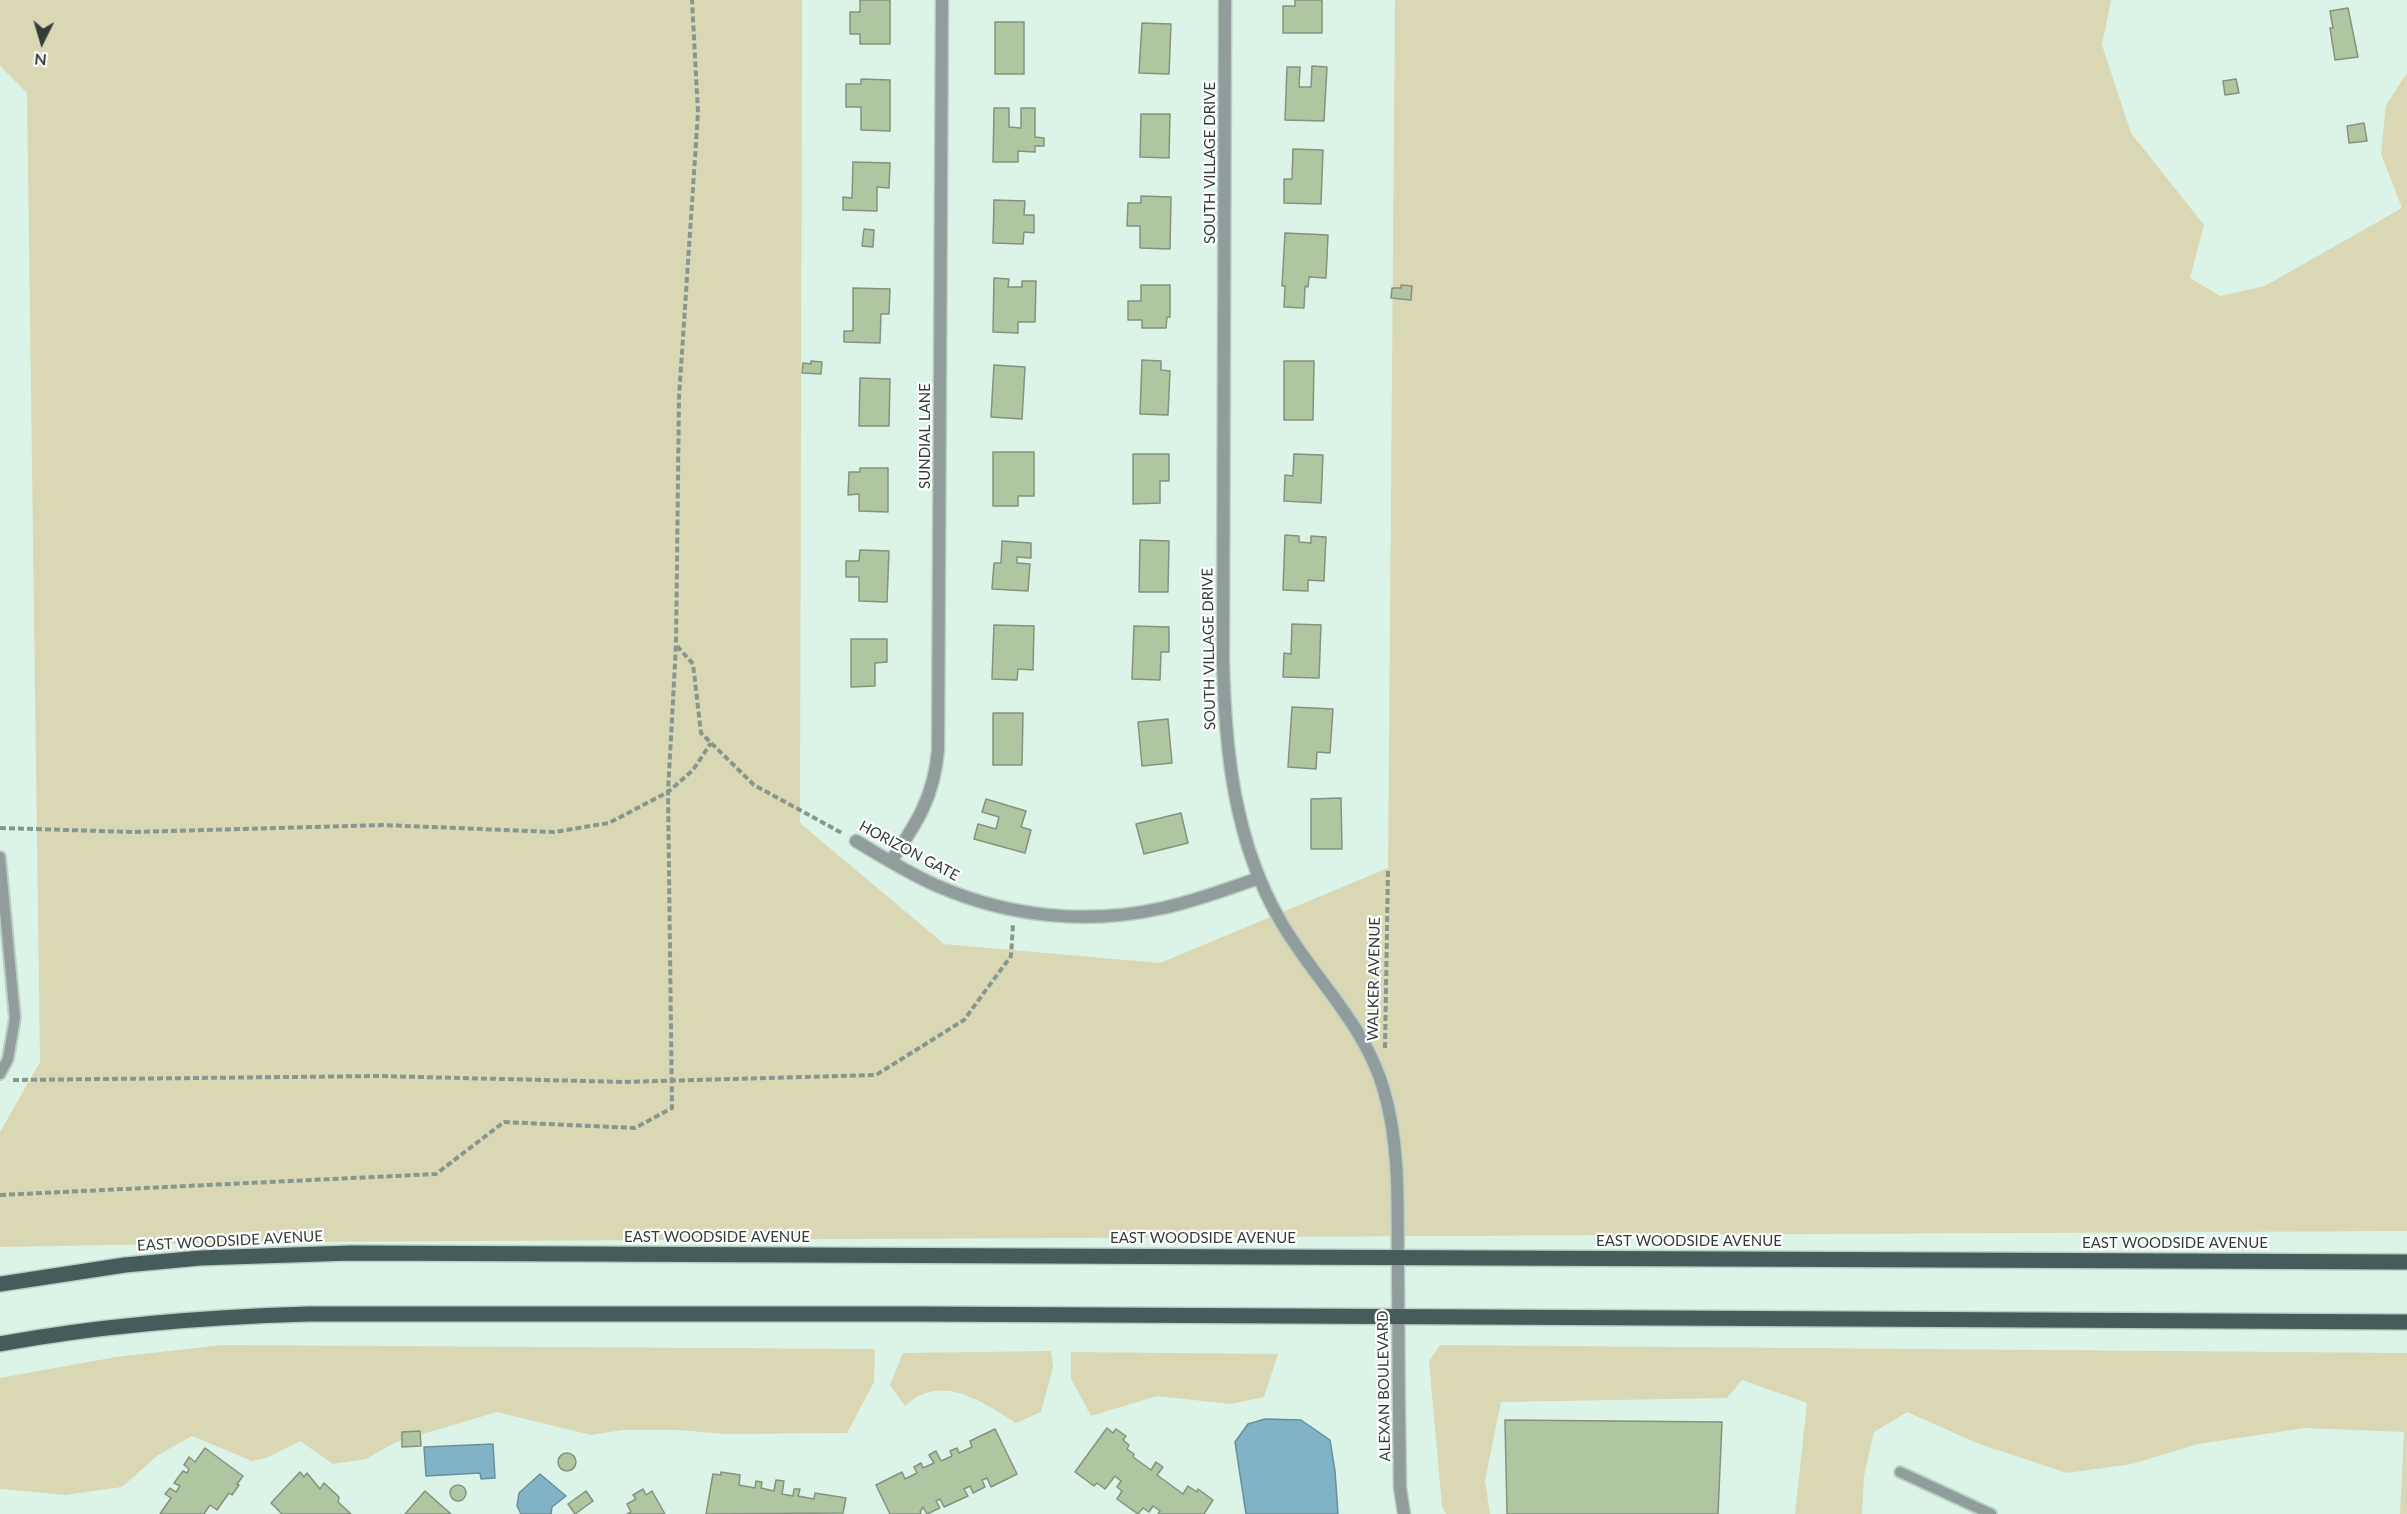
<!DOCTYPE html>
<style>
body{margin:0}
#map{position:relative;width:2407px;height:1514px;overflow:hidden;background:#dbf4e7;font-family:Lato,sans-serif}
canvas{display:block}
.north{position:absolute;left:12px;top:12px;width:60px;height:60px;-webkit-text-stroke:4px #fff;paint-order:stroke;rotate:185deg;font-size:16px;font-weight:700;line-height:24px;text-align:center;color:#333d38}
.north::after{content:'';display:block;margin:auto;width:21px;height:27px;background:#333d38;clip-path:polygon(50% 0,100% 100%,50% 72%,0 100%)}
</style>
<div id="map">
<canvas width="2407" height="1514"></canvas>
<div class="north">N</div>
</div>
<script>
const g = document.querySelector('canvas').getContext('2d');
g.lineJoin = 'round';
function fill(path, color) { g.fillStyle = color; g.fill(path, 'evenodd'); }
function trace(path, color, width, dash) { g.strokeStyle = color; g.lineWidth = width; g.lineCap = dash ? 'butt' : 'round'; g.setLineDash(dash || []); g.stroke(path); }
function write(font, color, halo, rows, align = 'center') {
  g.font = font + ' Lato,sans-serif'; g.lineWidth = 4.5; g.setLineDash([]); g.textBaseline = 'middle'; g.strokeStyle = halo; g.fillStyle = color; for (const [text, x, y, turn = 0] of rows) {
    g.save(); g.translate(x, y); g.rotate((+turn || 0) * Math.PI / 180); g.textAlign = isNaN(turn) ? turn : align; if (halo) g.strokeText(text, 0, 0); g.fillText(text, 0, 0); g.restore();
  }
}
const green = new Path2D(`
 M0,0H802L800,823L944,944L1160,963L1388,868L1395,0H2111L2102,45L2131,133L2204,225L2190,278L2220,296L2265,286L2402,208L2381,154L2386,105L2407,73V1231L277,1242L0,1247V1132L40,1062L27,93L0,66Z
 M222,1345L875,1349L874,1382L847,1433L725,1434L678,1430H623L591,1435L497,1412L396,1442L366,1459L333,1464L300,1441L266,1458L252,1461L192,1436L158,1455L122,1487L65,1495L0,1489V1378L116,1357Z
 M1440,1345L2407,1353V1514H2400L2404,1432L2305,1428L2198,1444L2132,1464L2067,1473L1979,1444L1907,1412L1874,1432L1864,1476L1862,1514H1795L1807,1403L1742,1380L1727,1398L1501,1402L1485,1481L1490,1514H1446L1442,1506L1429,1361Z
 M1051,1351L1053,1367L1041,1412L1016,1423C990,1407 953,1380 921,1395C915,1397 910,1402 905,1406L890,1385L903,1353Z
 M1071,1352L1278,1354L1264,1397L1231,1404L1157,1396L1091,1416L1071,1379Z`);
const water = new Path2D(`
 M1265,1419L1301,1420L1330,1440L1335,1471L1338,1514H1246L1235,1442L1248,1424Z
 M493,1444L495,1478L481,1479L480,1473L426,1476L424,1447Z
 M540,1474L566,1496L552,1507L551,1514H521L517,1506L519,1493Z`);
const building = new Path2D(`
 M860,0H890V44H860V34H850V12H860Z
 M1295,0H1322V33H1283V6H1295Z
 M2348,8L2358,57L2335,60L2330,28H2333L2330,11Z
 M995,22H1024V74H995Z
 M1142,23L1171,24L1169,74L1139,73Z
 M1312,66L1327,67L1324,121L1285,120L1287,67H1300L1299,87H1311Z
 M861,79L890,80V131L861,130V107H846V84H861Z
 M2236,79L2239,93L2225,95L2223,81Z
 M994,108H1009V127L1021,128V108H1035V137L1044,138V146H1035V152L1018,151V162H993Z
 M1141,114H1170L1169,158L1140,157Z
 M2364,123L2367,141L2349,143L2347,126Z
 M1293,149L1323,150L1321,204L1284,203V179H1292Z
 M853,162L890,163L889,188L877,187V211L843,210V197L852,198Z
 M1141,196L1171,197L1170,249L1140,248V226H1127L1128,203H1141Z
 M994,200L1025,201L1024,215H1034V233L1024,232L1023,244L993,243Z
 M864,229L874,230L873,247L862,246Z
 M1285,233L1328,235L1326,278L1309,277L1308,287L1305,286L1304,308L1284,307L1285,286H1282Z
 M994,278L1009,279L1008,287H1022V281H1036L1035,322H1018V333L993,332Z
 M1141,285H1170V317H1167L1166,328H1142V320H1128V301H1141Z
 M1401,285L1412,286L1411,300L1391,298L1392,288H1401Z
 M853,288L890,289L889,314H881L880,343L844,342V331H853Z
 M1142,360L1161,361V370L1170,371L1168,415L1140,414Z
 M811,361L822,362L821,374L802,373L803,363L811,364Z
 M1284,361H1314L1313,420H1284Z
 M994,365L1025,367L1022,419L991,417Z
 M860,378L890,379L889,426H859Z
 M993,452H1034V496H1018V506H993Z
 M1133,454H1169V481H1160V503L1133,504Z
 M1294,454L1323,455L1321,503L1284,501L1285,475L1293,476Z
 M860,468H888V512L859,511V494L848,495L849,472H860Z
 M1285,535L1299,536V542L1311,543V536L1326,537L1324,581L1308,580V591L1283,590Z
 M1140,540L1169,541L1168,592H1139Z
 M1002,541L1031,543V558L1017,557V563L1030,564L1028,591L992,589L994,563H1001Z
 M860,550L889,551L887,602L859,601V577H846V561H859Z
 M1292,624L1321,625L1319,678L1283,677L1284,653L1291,654Z
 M994,625L1034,626L1033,670L1018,669L1017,680L992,679Z
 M1134,626L1169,627V652H1161L1160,680L1132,679Z
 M851,639H887V662L875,663V686L851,687Z
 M1292,707L1333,709L1330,753L1317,752L1316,769L1288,767Z
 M993,713H1023L1022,765H993Z
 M1168,719L1172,763L1142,766L1138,722Z
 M1341,798L1342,849H1311V799Z
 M986,799L1026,811L1021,827L1031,830L1025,853L974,839L978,824L996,829L999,817L982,812Z
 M1181,813L1188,843L1144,854L1136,824Z
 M1505,1420L1722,1422L1718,1514H1507Z
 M1107,1428L1113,1433L1116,1429L1126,1436L1123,1440L1129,1445L1127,1449L1134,1454L1133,1457L1151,1470L1156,1462L1163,1467L1157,1475L1183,1494L1188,1486L1197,1492L1198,1489L1213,1500L1204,1514H1158L1160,1511L1153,1506L1149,1512L1143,1508L1138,1514L1117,1499L1122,1491L1117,1487L1121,1481L1115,1476L1105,1489L1097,1483L1094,1486L1075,1472Z
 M995,1429L1017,1474L991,1487L987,1478L982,1480L985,1487L973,1493L970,1486L964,1489L968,1496L944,1507L940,1499L936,1501L940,1508L927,1514L923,1507L920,1512L921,1514H890L876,1485L902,1472L905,1479L917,1473L914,1467L921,1463L923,1468L934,1463L929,1455L936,1451L941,1461L952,1456L950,1451L957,1448L959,1453L972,1447L970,1441Z
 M420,1431L421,1446L402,1447V1432Z
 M205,1448L243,1476L237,1484L239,1485L232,1495L229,1493L217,1510L210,1505L204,1514H160L171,1498L165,1494L170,1488L176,1492L180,1486L174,1483L183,1471L187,1473L189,1469L184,1465L189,1457L195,1462Z
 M558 1462a9 9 0 1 1 18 0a9 9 0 1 1-18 0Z
 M300,1472L304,1477L307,1473L320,1489L324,1483L339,1497L338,1502L351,1514H282L271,1503Z
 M721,1472L740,1475L739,1485L755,1488L756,1481L762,1482L761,1488L774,1491L776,1480L784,1481L782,1494L793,1496L794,1489H800L798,1496L814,1499L815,1493L846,1498L843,1513L706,1514L713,1474L721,1475Z
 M450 1493a8 8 0 1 1 16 0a8 8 0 1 1-16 0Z
 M643,1489L646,1495L652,1491L665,1514H627L631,1512L627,1504L636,1499L633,1495Z
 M425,1491L451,1514H405Z
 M586,1491L593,1501L575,1514L568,1504Z`);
const path = new Path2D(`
 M677,646L693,664L701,733L754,785L842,833
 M0,828L134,832L383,825L554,832L609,823L668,792L693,770L711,743
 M1385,1048L1388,869
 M13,1080L380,1076L624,1082L876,1075L964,1020L1011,956L1013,924
 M0,1195L436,1174L504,1122L635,1128L672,1108L668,792L676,645L679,397L698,113L692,0`);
const lane = new Path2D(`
 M0,857L15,1018L8,1059L0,1074
 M1900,1472L1991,1514`);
const street = new Path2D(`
 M1225,0L1223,660C1225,750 1234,842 1281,922C1314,979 1366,1025 1384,1091C1401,1149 1397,1211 1398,1271C1398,1343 1399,1416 1400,1488L1404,1514
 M856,841C883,857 911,875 940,887C1010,917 1088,925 1163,908C1196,901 1227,889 1259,878
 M891,861C917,823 934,797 938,750L942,0`);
const primary = new Path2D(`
 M0,1284L125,1265L200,1258L351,1253L2407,1262
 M0,1344C102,1325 205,1317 309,1314H915L2407,1322`);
const streetNames = [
 ["SOUTH VILLAGE DRIVE",1210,163,-90],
 ["SUNDIAL LANE",925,436,-90],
 ["SOUTH VILLAGE DRIVE",1209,649,-91],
 ["HORIZON GATE",909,851,28],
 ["WALKER AVENUE",1374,979,-89],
 ["EAST WOODSIDE AVENUE",717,1237],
 ["EAST WOODSIDE AVENUE",1203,1238],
 ["EAST WOODSIDE AVENUE",230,1241,-3],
 ["EAST WOODSIDE AVENUE",1689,1241],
 ["EAST WOODSIDE AVENUE",2175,1243],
 ["ALEXAN BOULEVARD",1384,1386,-91]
];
fill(green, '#dad7b5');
fill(water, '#81b2c5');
trace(water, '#6a8f9b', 1.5);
fill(building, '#afc6a0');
trace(building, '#85927e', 1.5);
trace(lane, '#b9cfc4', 14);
trace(street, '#b9cfc4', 15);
trace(primary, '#b9cfc4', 18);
trace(path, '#86978e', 4, [6, 3]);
trace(lane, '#919d9d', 10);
trace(street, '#919d9d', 12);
trace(primary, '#465c5b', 15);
write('15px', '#333d38', '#fff', streetNames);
</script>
